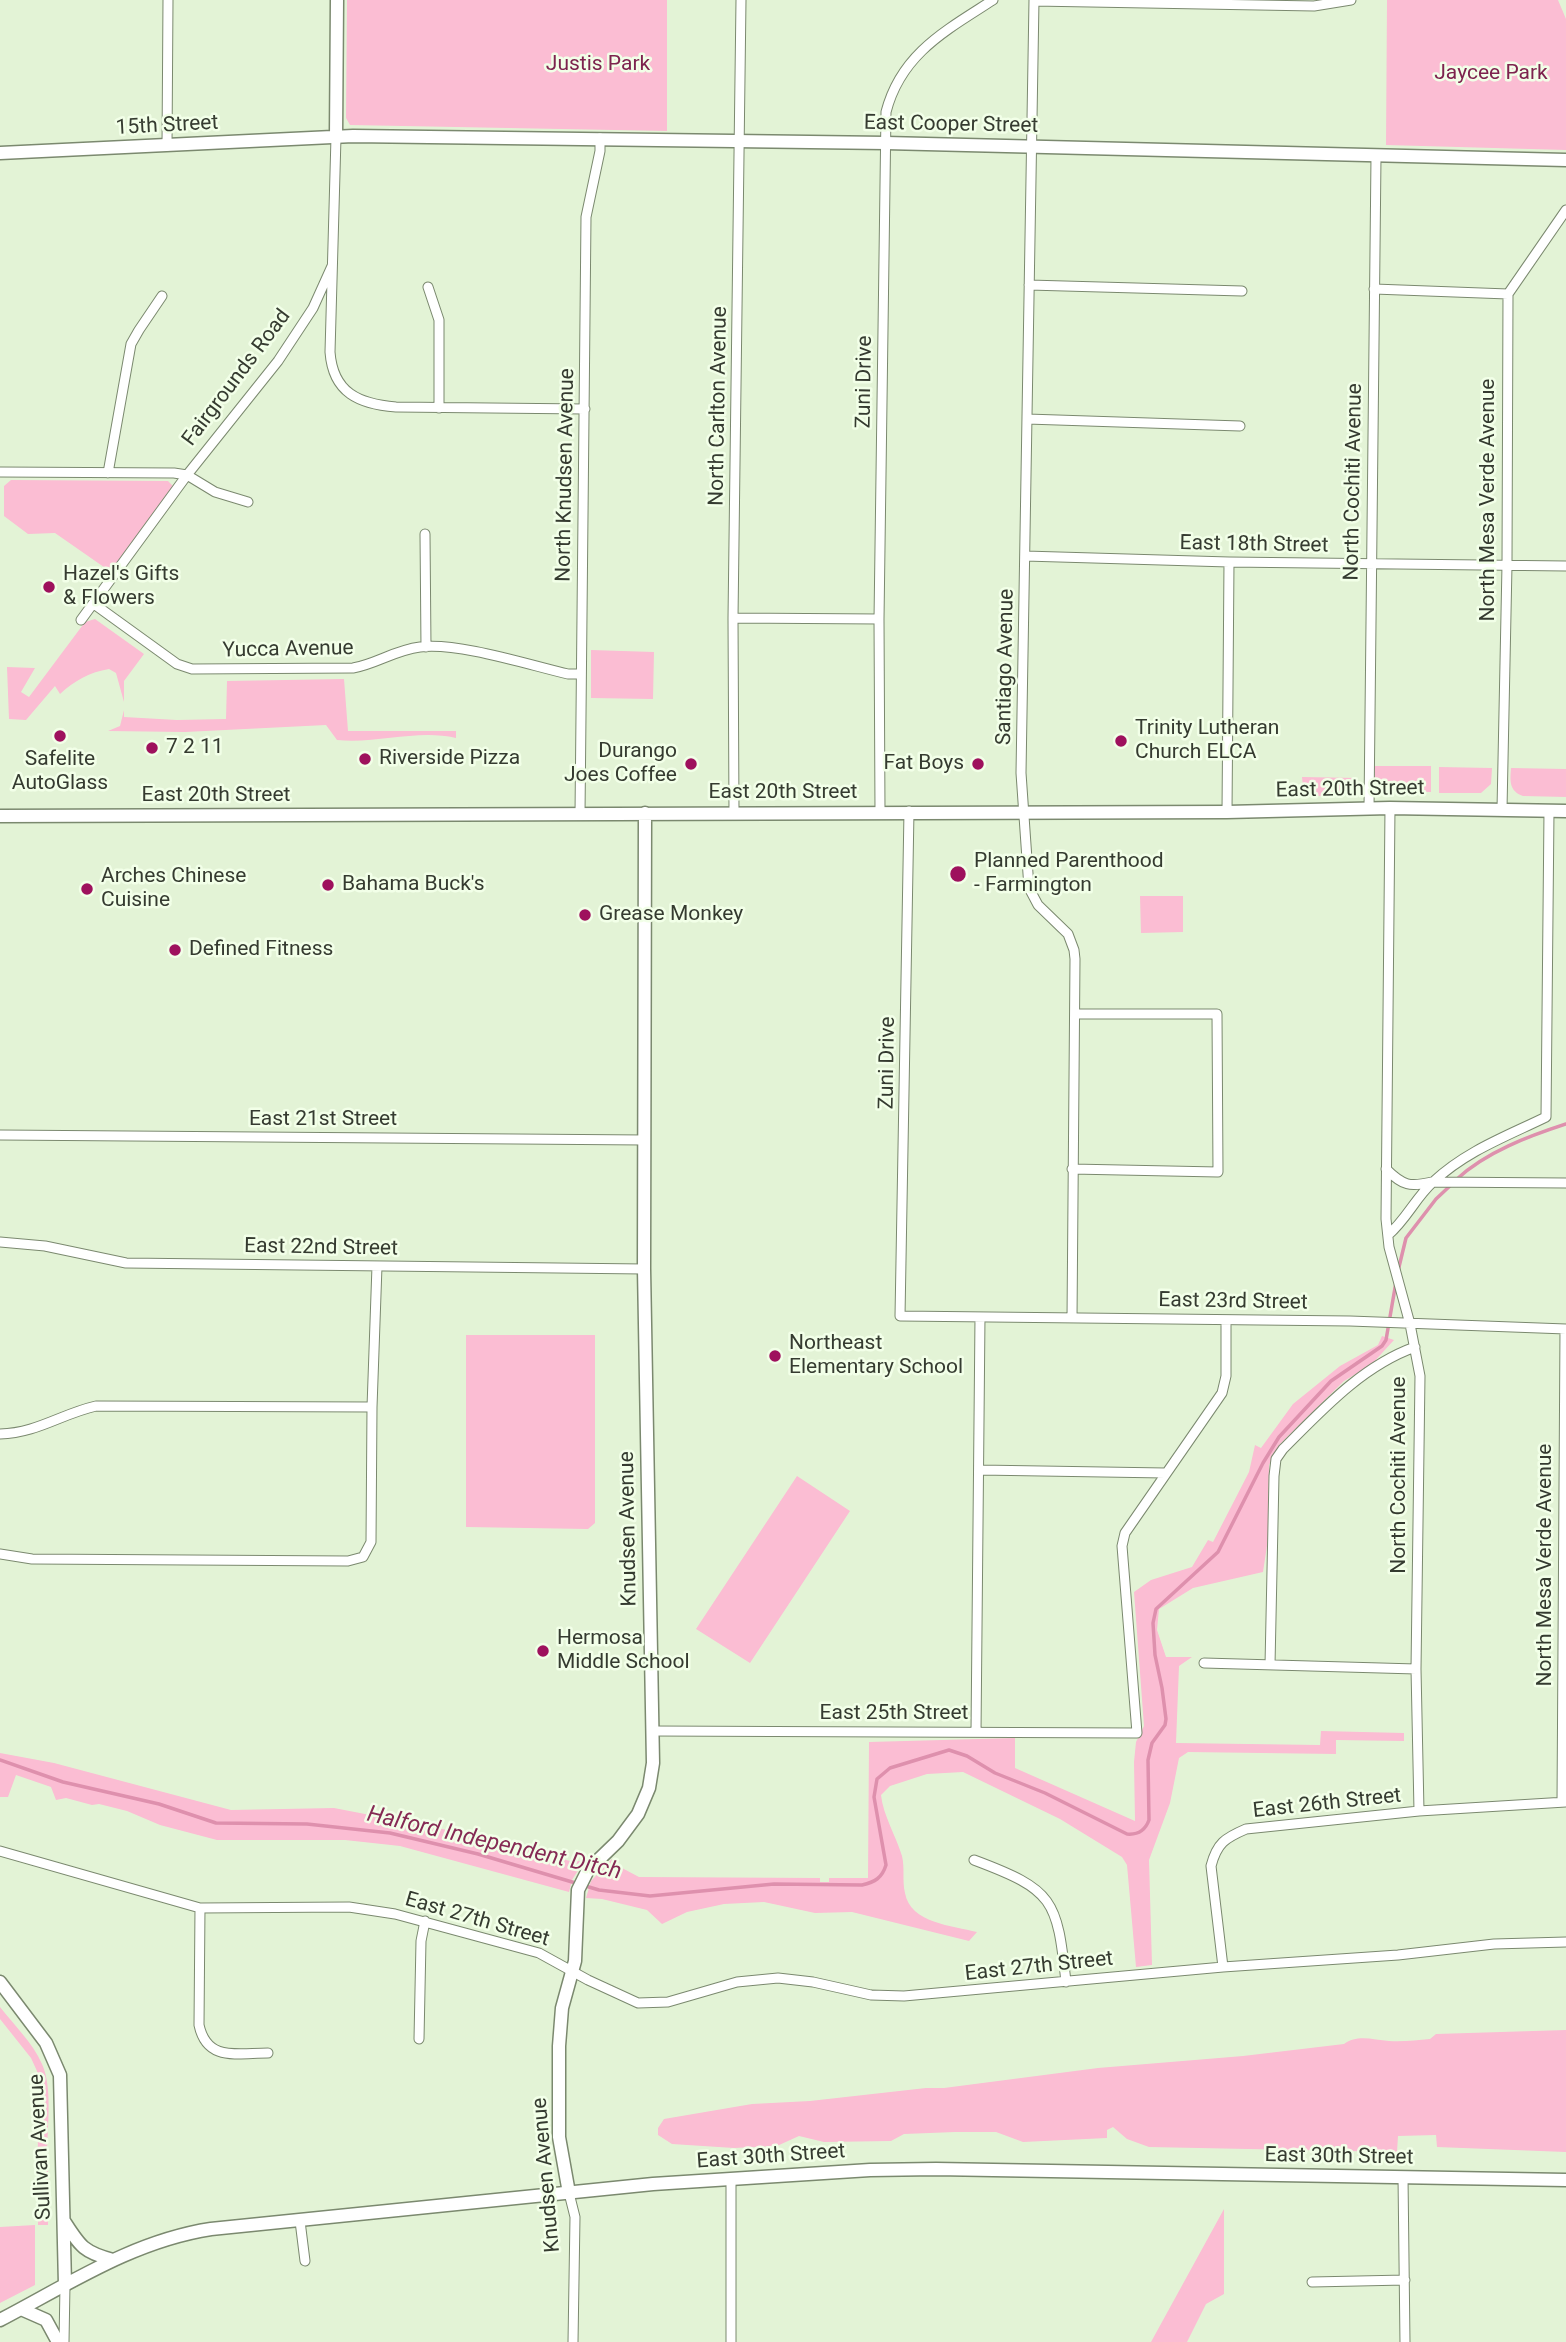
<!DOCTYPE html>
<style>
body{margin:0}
canvas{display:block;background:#e3f3d6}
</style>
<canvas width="1566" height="2342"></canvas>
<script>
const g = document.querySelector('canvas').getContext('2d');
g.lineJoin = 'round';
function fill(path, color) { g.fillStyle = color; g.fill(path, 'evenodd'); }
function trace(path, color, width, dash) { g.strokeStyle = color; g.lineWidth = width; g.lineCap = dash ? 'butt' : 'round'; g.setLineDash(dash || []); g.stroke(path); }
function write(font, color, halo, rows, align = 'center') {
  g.font = font + ' Roboto,sans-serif'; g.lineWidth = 5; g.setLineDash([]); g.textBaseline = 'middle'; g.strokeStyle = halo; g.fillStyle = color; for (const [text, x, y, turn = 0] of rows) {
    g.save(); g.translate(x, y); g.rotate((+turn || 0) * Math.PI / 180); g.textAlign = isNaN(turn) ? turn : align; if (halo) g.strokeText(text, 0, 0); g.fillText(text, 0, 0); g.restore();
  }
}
const green = new Path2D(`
 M347,0H667V131L350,125L346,118Z
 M1387,0H1558L1566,19V150L1386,145Z
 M11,480L168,481L173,486L111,572L55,533L28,534L4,516V486Z
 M95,619L144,654L124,681V702L116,673L109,669C90,672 74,681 60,694L55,686L26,720L9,719L7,667L35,668L21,692L29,697L85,622Z
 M591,650L654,652L653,699L591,698Z
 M344,679L348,731H456V738C417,729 378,744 337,740L326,725L185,732L108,731L120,726L124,710V717L177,720L226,719L227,681Z
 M1374,766H1431V792L1383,791L1375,783Z
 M1439,767L1492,768L1491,784L1481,793H1439Z
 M1511,768L1566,769V797L1523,796C1509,791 1510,781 1511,768Z
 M1302,777L1357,778C1354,801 1321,795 1304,796Z
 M1140,896H1183V932L1141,933Z
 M466,1335H595V1523L588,1529L466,1527Z
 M1382,1336L1394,1340L1371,1365L1344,1381L1280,1444L1269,1465L1268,1539L1263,1572L1193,1588L1159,1609L1157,1630L1166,1657H1192L1179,1666L1176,1743L1320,1745L1321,1731L1404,1733V1741L1336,1740V1754L1188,1752L1179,1758L1170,1803L1149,1860L1152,1965L1136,1967L1127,1865L1122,1857L1060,1819L963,1772L927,1774L890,1786L881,1795C883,1815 896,1836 902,1856C905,1869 902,1880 905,1893C910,1923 953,1926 977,1932L969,1941L852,1912L815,1913L764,1902L724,1904L687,1912L662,1924L647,1910L602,1899L586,1898L591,1881L612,1859L622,1868L639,1877L820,1878V1882H829V1878H868L869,1742L1015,1738V1768L1135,1821L1134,1762L1136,1742L1144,1726L1134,1592L1151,1580L1192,1567L1208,1540L1213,1542L1249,1472L1255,1445L1261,1448L1293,1404L1340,1366L1378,1345Z
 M797,1476L850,1511L750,1663L696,1629Z
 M0,1753L54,1763L231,1810L334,1808L463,1833L570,1861H584L572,1880L569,1892L400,1846L345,1840H217L160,1825L127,1811L99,1804L92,1805L66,1798L56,1800L51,1787L16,1775L8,1797H0Z
 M0,2007C14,2025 33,2043 42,2064C53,2088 47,2129 47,2156H38L37,2071L31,2058L0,2019Z
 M1566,2030V2152L1437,2147L1436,2135L1398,2136L1397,2152L1149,2147L1127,2139L1113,2127L1107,2130V2138L1023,2142L996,2132H955L904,2134L891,2141L824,2142L799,2136L777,2146L734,2148L672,2144L658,2135V2128L664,2119L752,2104L810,2101L926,2088H944L1098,2068L1243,2056L1344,2044C1357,2034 1374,2040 1389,2041C1403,2042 1417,2040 1430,2039L1436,2034Z
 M38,2165L48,2166V2225H38Z
 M1224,2209V2294L1206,2304L1187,2342H1151Z
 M35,2225V2285L0,2303V2227Z`);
const stream = new Path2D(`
 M1457,1179C1486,1152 1529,1136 1566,1124
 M1398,1271L1406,1238L1436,1199L1452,1184
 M0,1760L63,1782L159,1804L216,1823L307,1824L390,1833L478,1854L599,1890L650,1896L774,1884L862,1885C875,1882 882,1878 886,1865L874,1797L877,1779L890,1768L949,1750L967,1756L995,1773L1045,1793L1127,1834C1138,1835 1145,1831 1149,1820L1148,1760L1152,1743L1165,1725L1166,1719L1162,1688L1155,1655L1153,1623L1156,1609L1218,1552L1263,1463L1279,1437L1331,1381L1382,1346L1386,1340L1396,1282`);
const street = new Path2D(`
 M1034,0L1021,773L1029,888L1038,905L1068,934L1074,950L1075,959L1072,1318
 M1034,1L1314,6L1351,0
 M336,137L330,352C333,393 359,404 396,407L585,409
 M167,146L168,0
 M1029,285L1242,291
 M428,287L439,320V408
 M1374,289L1508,294
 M1027,419L1240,426
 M0,472L174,473L187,475L215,492L248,502
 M108,473L131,344L139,330L162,296
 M425,534L426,647
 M1025,556L1229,562L1566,566
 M94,604L177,664L192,669L353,668C376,664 395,650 420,647C458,642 529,665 568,674H581
 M733,618L879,619
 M81,620L187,475L278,361L313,308L332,266
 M1369,808L1376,157
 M1390,808L1386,1219L1389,1247L1410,1324L1420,1376L1416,1669L1419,1811
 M1502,809L1507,565L1508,294L1566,210
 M880,811L879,619L886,112C901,54 945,31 993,0
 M909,811L900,1316L1350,1321L1566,1329
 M1227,812L1229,562
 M734,813L733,618L741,0
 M580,814L586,217L600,151V138
 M0,1135L645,1140
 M1072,1169L1218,1172L1217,1014H1075
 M1386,1169C1403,1186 1410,1187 1432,1182L1566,1183
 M1388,1235C1406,1220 1416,1197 1433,1182C1466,1151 1507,1136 1546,1117L1549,811
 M0,1242L45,1246L126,1263L644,1269
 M0,1434C37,1433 61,1414 96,1406L372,1407
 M980,1470L1165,1473
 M0,1554L32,1559L348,1561L363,1557L371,1542L372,1407L377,1266
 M1204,1663L1416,1669
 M1270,1665L1274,1476L1276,1459L1283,1449C1322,1410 1362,1366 1415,1347
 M652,1731L1137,1733L1122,1546L1125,1533L1222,1393L1226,1376V1320
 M976,1732L980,1317
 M1562,1802L1565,1329
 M0,1851L200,1908L349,1907L395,1914L539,1953L588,1980L638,2003L668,2002L737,1982L778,1978L813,1982L871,1995L904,1996L1223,1967L1398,1955L1494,1944L1566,1942
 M974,1860C1054,1890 1057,1899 1066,1982
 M200,1908L199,2025C207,2062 237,2053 268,2053
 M1223,1967L1211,1866C1217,1843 1225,1838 1246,1829L1419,1811L1566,1802
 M419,2039L421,1941L425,1921
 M1403,2177L1405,2342
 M569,2193L575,2217L573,2342
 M300,2221L305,2261
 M1312,2282L1405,2280
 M64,2342L65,2285
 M731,2342V2179`);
const secondary = new Path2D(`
 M336,137L337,0
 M0,153L353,136L886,143L1566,160
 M0,816L1227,812L1390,808L1566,811
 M0,1982L46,2043L60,2075L65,2285
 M569,2193L559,2137V2046L562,2008L575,1961L578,1890L588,1870L618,1841L638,1814L649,1788L653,1763L644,1269L645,813
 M64,2221C80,2246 83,2252 113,2260
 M21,2309L46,2320L58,2342
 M0,2320C69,2284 133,2241 211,2229L653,2184L870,2170L936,2169L1566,2180`);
const markers = [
 [49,587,7,"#9e115d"],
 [60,736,7,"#9e115d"],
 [1121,741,7,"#9e115d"],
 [152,748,7,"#9e115d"],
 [365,759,7,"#9e115d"],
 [691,764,7,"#9e115d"],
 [978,764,7,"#9e115d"],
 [958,874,9,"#9e115d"],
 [328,885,7,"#9e115d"],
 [87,889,7,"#9e115d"],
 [585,915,7,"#9e115d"],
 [175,950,7,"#9e115d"],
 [775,1356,7,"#9e115d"],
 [543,1651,7,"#9e115d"]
];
const parkNames = [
 ["Justis Park",598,65],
 ["Jaycee Park",1491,74]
];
const streetNames = [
 ["East Cooper Street",951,125,1],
 ["15th Street",167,126,-3],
 ["Fairgrounds Road",237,378,-53],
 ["Zuni Drive",865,382,-89],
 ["North Carlton Avenue",719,406,-89],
 ["North Knudsen Avenue",566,475,-89],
 ["North Cochiti Avenue",1354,482,-89],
 ["North Mesa Verde Avenue",1489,500,-90],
 ["East 18th Street",1254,545,1],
 ["Yucca Avenue",288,650,-1],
 ["Santiago Avenue",1006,667,-89],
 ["East 20th Street",1350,790,-1],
 ["East 20th Street",783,793],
 ["East 20th Street",216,796],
 ["Zuni Drive",888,1063,-89],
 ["East 21st Street",323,1120],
 ["East 22nd Street",321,1248,1],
 ["East 23rd Street",1233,1302,1],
 ["North Cochiti Avenue",1400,1475,-90],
 ["Knudsen Avenue",629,1529,-91],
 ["North Mesa Verde Avenue",1546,1565,-90],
 ["East 25th Street",894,1714],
 ["East 26th Street",1327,1804,-6],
 ["East 27th Street",477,1920,16],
 ["East 27th Street",1039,1967,-6],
 ["Sullivan Avenue",41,2147,-93],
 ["East 30th Street",771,2157,-4],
 ["East 30th Street",1339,2157,1],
 ["Knudsen Avenue",547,2175,-95]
];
const poiNames = [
 ["Hazel's Gifts",63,575],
 ["& Flowers",63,599],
 ["Trinity Lutheran",1135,729],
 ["Church ELCA",1135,753],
 ["7 2 11",166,748],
 ["Durango",677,752,"right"],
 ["Joes Coffee",677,776,"right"],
 ["Riverside Pizza",379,759],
 ["Safelite",60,760,"center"],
 ["AutoGlass",60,784,"center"],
 ["Fat Boys",964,764,"right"],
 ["Planned Parenthood",974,862],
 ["- Farmington",974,886],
 ["Arches Chinese",101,877],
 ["Cuisine",101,901],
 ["Bahama Buck's",342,885],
 ["Grease Monkey",599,915],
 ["Defined Fitness",189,950],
 ["Northeast",789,1344],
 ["Elementary School",789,1368],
 ["Hermosa",557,1639],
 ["Middle School",557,1663]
];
const waterNames = [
 ["Halford Independent Ditch",494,1844,13]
];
fill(green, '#fbbdd3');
trace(stream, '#de90ad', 3.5);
trace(street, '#7b896f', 11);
trace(secondary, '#7b896f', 15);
trace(street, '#fff', 9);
trace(secondary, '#fff', 12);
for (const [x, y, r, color] of markers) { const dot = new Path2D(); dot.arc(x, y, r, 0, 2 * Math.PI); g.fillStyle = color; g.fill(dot); trace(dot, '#f2ffe8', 2.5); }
write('21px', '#7d234e', '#f2ffe8', parkNames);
write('21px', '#353b30', '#f2ffe8', streetNames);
write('21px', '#353b30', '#f2ffe8', poiNames, 'left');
write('italic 23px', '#852a54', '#f2ffe8', waterNames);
</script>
